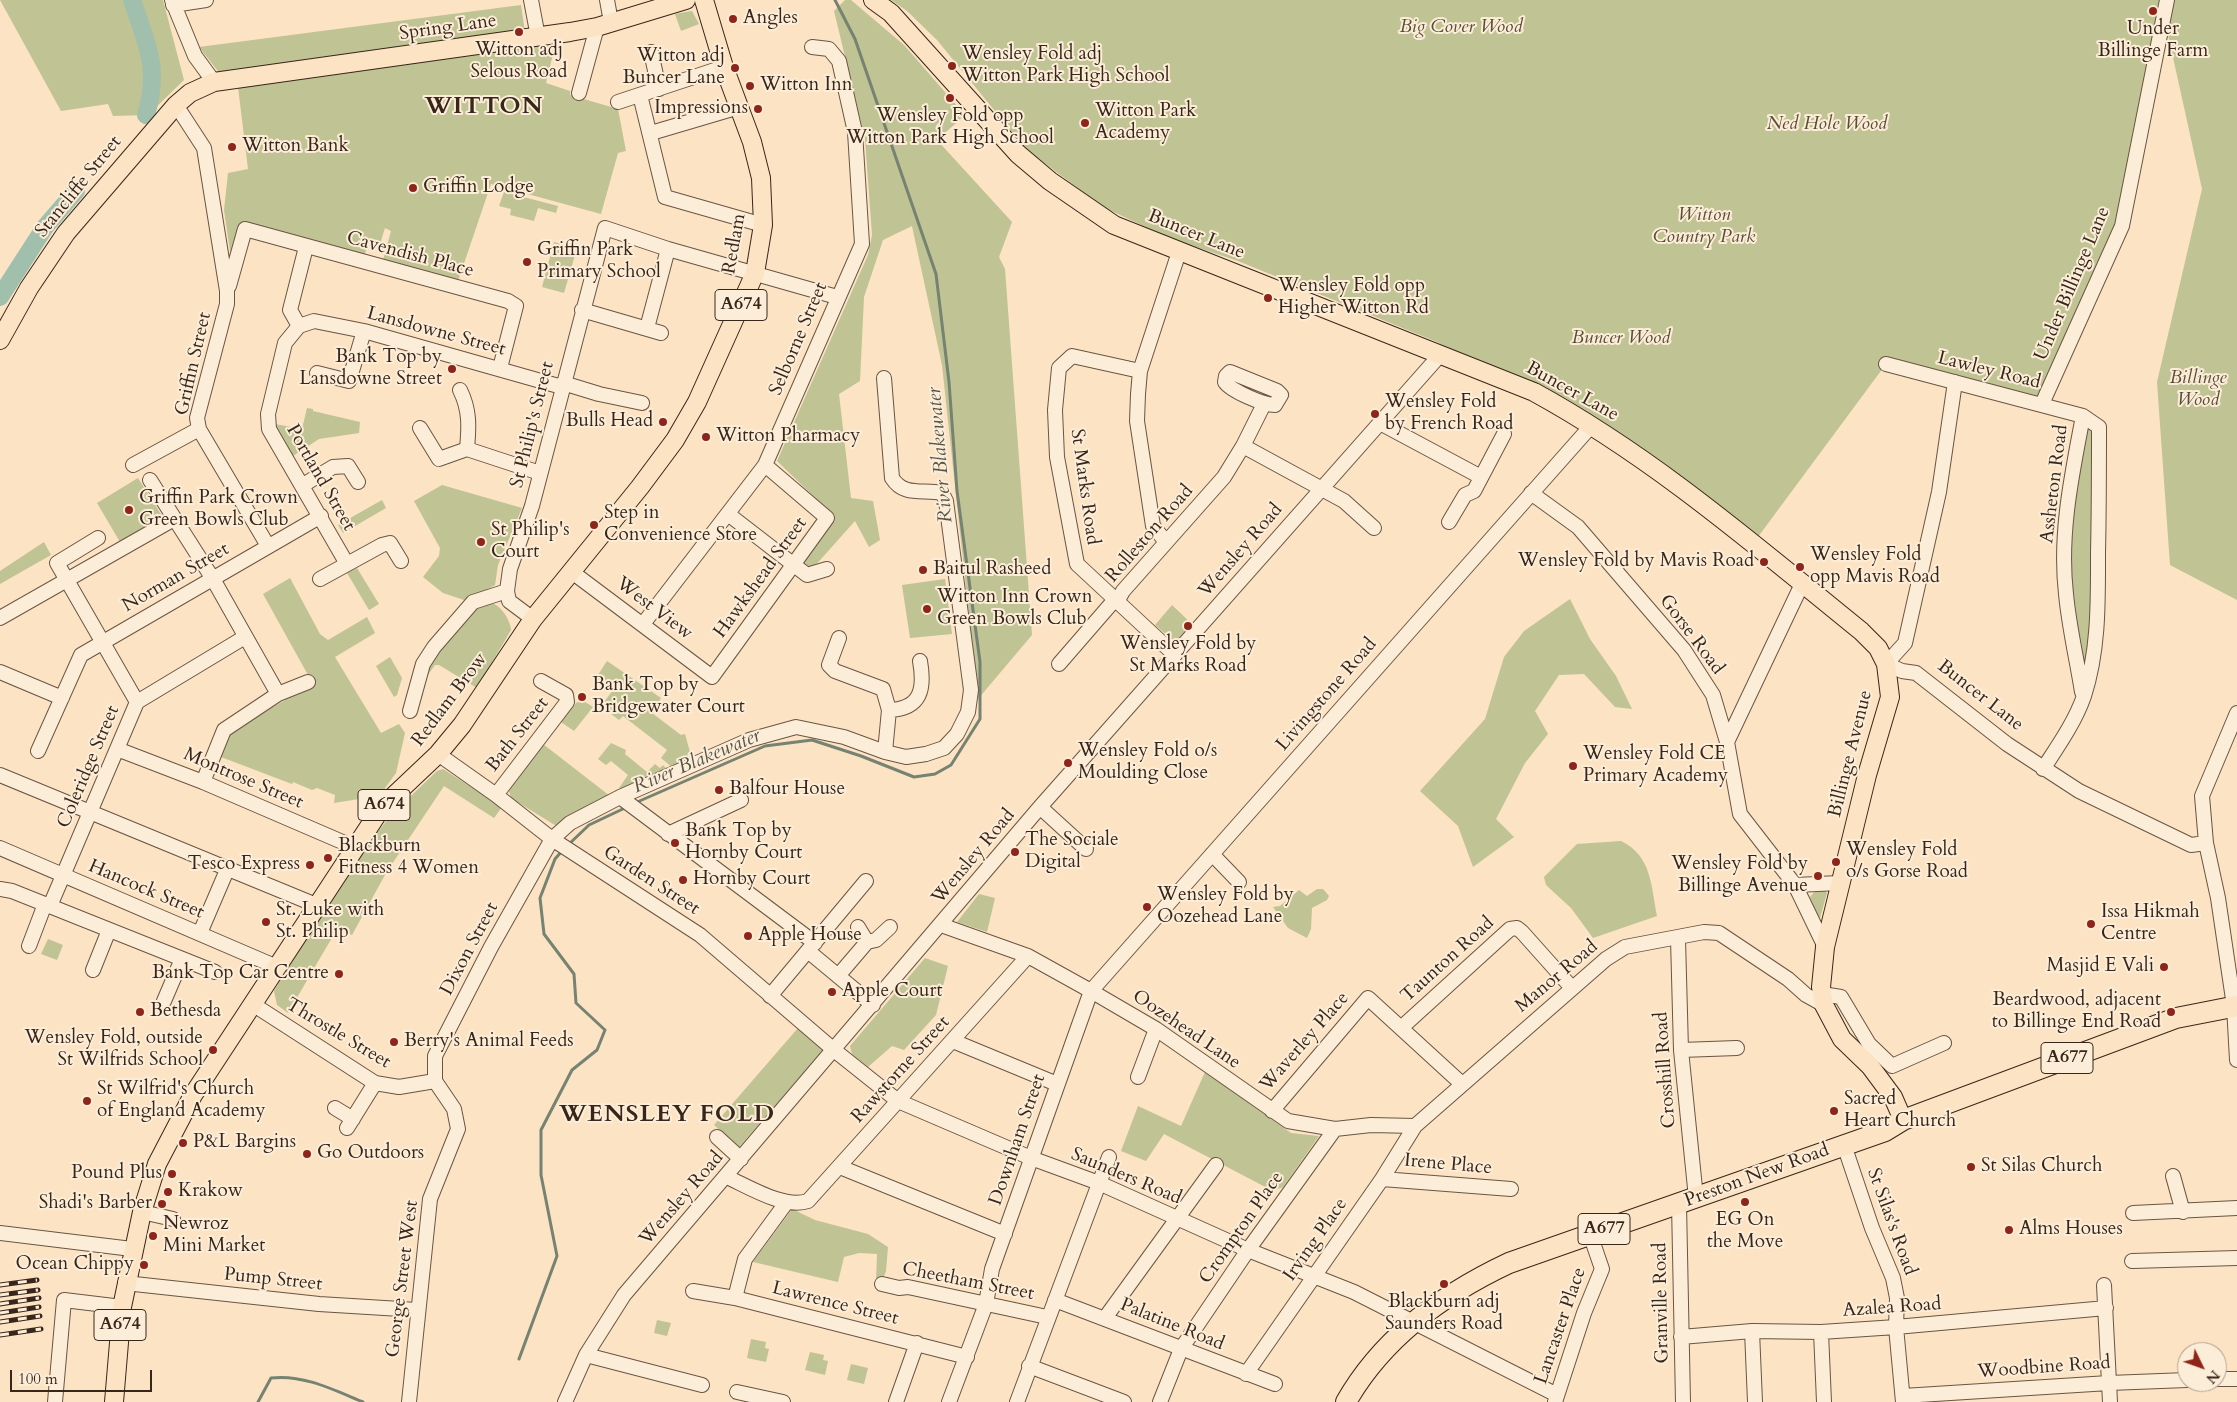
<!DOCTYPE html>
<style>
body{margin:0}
#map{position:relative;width:2237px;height:1402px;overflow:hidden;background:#fbe3c3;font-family:Cardo,serif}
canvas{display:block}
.north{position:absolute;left:2177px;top:1342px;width:50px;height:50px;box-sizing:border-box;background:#fcedd8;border:1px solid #ae9d8c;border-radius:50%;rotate:132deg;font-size:14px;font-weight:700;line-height:20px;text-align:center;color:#38261a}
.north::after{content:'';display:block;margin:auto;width:18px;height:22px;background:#8f2418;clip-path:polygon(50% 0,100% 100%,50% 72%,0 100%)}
.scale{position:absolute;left:10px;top:1370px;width:142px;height:22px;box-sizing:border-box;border:2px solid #38261a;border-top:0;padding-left:6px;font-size:15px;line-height:18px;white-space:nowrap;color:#38261a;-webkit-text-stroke:4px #fcedd8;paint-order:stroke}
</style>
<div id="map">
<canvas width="2237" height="1402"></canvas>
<div class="north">N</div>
<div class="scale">100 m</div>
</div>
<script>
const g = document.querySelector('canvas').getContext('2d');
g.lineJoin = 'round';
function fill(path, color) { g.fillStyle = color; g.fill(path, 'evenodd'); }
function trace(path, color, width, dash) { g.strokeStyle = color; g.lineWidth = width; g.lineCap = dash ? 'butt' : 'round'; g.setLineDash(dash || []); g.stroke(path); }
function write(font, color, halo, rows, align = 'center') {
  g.font = font + ' Cardo,serif'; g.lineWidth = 4; g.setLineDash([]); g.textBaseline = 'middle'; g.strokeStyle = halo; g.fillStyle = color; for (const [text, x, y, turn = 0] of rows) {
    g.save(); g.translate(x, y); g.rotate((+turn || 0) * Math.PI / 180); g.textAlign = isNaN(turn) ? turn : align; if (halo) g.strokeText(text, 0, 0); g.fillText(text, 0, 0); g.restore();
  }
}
const green = new Path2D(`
 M0,0H163L184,80L148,115L113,116L108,104L61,111Z
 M845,0H851L904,45L965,115L937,140L1012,222L999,257L1005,269L1032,635L978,699L942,365L912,226L883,240L864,297L860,381L839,394L851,498L873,501L880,540L869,547L855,521L813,568L801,563L834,516L777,461L868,255L872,235L865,139L834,11Z
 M891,0H2167L2122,226L2042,404L1886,364L1752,545L1677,485L1510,382L1437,342L1238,261L1169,238L1101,206L1025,148L937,40L907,11Z
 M2168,0H2237V600L2170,565L2157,382L2202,189L2167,30Z
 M521,5L525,32L221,75L199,47Z
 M692,11L699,24L681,31L675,14Z
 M545,42L546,46L551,45L553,54L546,83L570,91V95L618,109L626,151L618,153L601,214L491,184L458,281L383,260L391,231L385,228L380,244L367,241L365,256L250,224L232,265L224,210L228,173L248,169L238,87Z
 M504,192L558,206L556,213L538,208L534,221L510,215L511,209L499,206Z
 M554,242L577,248L564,293L542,287Z
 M307,408L313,409V411L360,422L359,433L319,439L293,456L275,424L302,429Z
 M2087,428L2094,431L2092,635L2085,677C2073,613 2064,549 2075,484C2078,465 2083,447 2087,428Z
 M138,478L162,516L120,542L97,503Z
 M442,485L522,508L498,565L495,585L467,601L443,593L423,577L439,556L440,548L414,501Z
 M382,500L386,508L343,533L338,525Z
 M44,542L51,555L0,584V571Z
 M357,568L379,604L369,610L347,573Z
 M290,578L320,634L328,640L367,617L375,633L335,657L381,733L399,724L405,733L396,773L380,795L363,793L359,799L334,803L335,795L317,788L312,790L293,782L292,784L221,757L231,731L313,684L263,594Z
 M945,579L952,634L910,638L902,585Z
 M1570,599L1590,639L1616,676L1632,709L1615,707L1584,674L1559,675L1535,711L1548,734L1525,763L1496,819L1514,837L1473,867L1458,826L1420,791L1485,719L1504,657L1524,631Z
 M492,603C502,607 510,619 511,630L477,688L439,665H435L427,676L424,675L428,666L477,606Z
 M1172,605L1192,624L1175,642L1155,625Z
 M390,657L402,678L397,695L394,697L376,666Z
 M607,661L661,698L652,713L681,735L685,734L692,759L673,768L661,758L667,750L623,716L619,720L601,706L613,690L596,678Z
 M582,700L593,707L574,731L561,722L576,703Z
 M611,743L626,750L625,754L647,772L655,764L660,768L663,765L668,770L621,791L619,788L628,775L611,761L606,765L598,759Z
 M543,744L610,796L558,827L511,798L509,791Z
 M443,769L502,807L494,818L444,786L386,873L352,935L337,929L288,1013L277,1005L274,991L328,901L370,841L393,813L437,771Z
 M1621,841C1652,856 1651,886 1657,916L1593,938L1571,908L1546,885L1544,877L1577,844Z
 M1317,889H1323L1329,896L1327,900L1312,908L1311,929L1307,938L1288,928L1273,907L1280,906L1299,890L1307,896Z
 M1816,890H1824L1827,893L1820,918L1817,917L1810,897Z
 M979,894L995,898L987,932L957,922Z
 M48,939L63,945L57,960L41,954Z
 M925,958L948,966L936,1015L904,1050L892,1046L868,1067L852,1054L850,1046Z
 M798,1028L823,1050L739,1147L714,1125Z
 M1205,1072L1291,1133L1319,1136L1283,1187L1273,1191L1164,1134L1146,1161L1121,1151L1138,1106L1181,1126Z
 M792,1209L815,1220L868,1234L888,1247L886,1271L882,1281L876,1282L877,1254L859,1253L844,1257L838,1282L753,1262Z
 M657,1320L671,1323L667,1336L654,1333Z
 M751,1339L766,1342L765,1348L769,1349L766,1362L747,1358Z
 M810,1352L824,1355L823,1360L828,1361L825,1375L805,1370Z
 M851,1364L868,1368L864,1384L847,1380Z`);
const stream = new Path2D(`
 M635,803L765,746L812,740L861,756L914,777L935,774L951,765L980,719V662L957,491L949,382L936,274L855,39L835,0
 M568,845L589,825L627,807
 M519,1359L557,1256L541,1175V1130L572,1070L597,1050L605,1030L576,1003L574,974L544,934L540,898L555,859L562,851
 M258,1402L271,1378C303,1374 334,1390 363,1402`);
const river = new Path2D(`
 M132,0C147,45 160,68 146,115
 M0,297L45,227L76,191`);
const minor = new Path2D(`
 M172,0L195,56L214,82
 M531,0L538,37
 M607,0L611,22
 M173,5L206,0
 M651,52L659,89
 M579,93L597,27
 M640,95L665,197L763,225
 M618,102L724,67
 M176,105L204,148L227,291V304L197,418L199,429L268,546
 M651,133L739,107
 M229,286L245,229L508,301L516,306L500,368
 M582,310L661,333
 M299,326L314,321L364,331L562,387
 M299,326L285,343L268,414L269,429L347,564
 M299,326L290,310L306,247
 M647,328L668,249
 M1886,364L2083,416L2099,427C2099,469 2099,511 2098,553C2098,601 2099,650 2084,696C2075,722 2058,746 2043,769
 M1140,371L1072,356L1059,368L1055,410L1057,457L1077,564L1175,655
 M1230,372L1277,391L1281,395L1275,405C1264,405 1231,391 1225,382L1226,376Z
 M317,373L349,381L364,331
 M1955,382L1939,492L1905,643L1886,664L1902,671L1916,673L2007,744L2079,791L2191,845L2206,843
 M563,383L599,394L642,403
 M460,390C470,410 469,427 467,449
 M2042,404L2122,226L2167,0
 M1380,423L1481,477
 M420,428L439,459L467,449L540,473
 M1243,446L1344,501L1374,528
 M133,465L199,429
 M150,480L213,579L278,694
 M303,485L333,467L348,466L358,482
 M1531,493L1578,527L1684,650L1713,695L1727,742L1740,814L1795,885L1825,947
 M728,514L807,575L827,569
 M1449,522L1465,495L1474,491L1504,434
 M98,538L57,563L137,702
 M1166,542L1153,526L1137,421L1138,394L1140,371L1179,252
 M572,572L712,677L827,518L765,465
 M320,579L382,545L390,543L401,561
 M0,618L174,519
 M533,619L509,601L507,591L510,569L532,506L605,228L668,249L837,297
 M643,624L765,465L862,244L855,132L839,61L829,49L812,47
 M839,638L829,665L835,671L883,689L889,710L885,752
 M1059,664L1111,604L1118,600L1123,591L1224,477L1243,446L1264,404
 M0,672L62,698
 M2082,692C2077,660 2069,627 2066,594C2059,534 2072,474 2083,416
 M889,710C921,709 925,689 920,661
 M410,711L423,664L434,647L473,602L507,591
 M2237,713L2202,796L2206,843L2218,898L2234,1006L2237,1060
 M1727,742L1802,584
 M117,749L203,782L354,847
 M38,751L81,655L321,516
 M438,754L496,795L552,839L700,935L834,1050L898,1101L1031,1158L1099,1183L1248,1250L1354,1292L1557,1395
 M0,775L316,905
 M203,782L224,730L278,694L308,682
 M496,795L567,702L566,695L541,681
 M620,797L815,943
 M1040,807L1086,849
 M668,834L741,800
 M0,848L277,967
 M1212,854L1239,882
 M1795,885L1840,883
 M0,889L12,891L215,972
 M50,906L137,702L245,637
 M941,925L1028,956L1091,991L1156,1029L1288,1121L1335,1129L1371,1125L1415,1126
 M858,927L867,942
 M200,933L227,870
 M1678,939L1681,1050L1696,1198
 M29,946L45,904
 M808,951L873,1005
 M93,970L109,930
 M838,976L867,942L876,940L890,927
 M1822,994L1841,997L1869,1044L1892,1066L1944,1043
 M770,996L866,881
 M164,1001L182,959
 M254,1005L375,1083L399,1087L435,1081
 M1401,1028L1510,929L1517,928L1522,932L1572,988
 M953,1041L1057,1084
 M1681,1050L1737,1048
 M1138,1077L1156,1029
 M435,1081V1056L491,947L552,839L570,823L620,797L749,740L796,727L844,737L885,752L906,757L926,754L944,748L957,734L968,712L971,690L946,501L942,493C923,489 904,497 892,478L884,378
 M335,1108L353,1119
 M1272,1111L1368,998L1462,1084
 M347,1128L375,1083
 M717,1137L741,1159
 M1844,1145L1872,1228L1893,1278L1897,1298L1896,1327L1903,1402
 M840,1167L1005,1234
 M2173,1176L2183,1212
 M727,1177C749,1187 784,1209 808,1201L1028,956
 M1382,1179L1511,1189
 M1679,1204L1683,1402
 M142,1212L173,1219
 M2133,1213L2237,1208
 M0,1233L132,1249
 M2132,1261L2237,1258
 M125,1283L319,1304L417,1310
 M882,1284L899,1288L908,1287L1047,1317
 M2104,1285L2110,1402
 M693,1291L735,1298L967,1357
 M735,1298L745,1259L786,1203
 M1055,1300L1275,1384
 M1105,1318L1216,1165
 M1752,1331L1755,1402
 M1821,1332L1824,1402
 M1681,1337L1752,1331L1821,1332L1896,1327L2106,1308
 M586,1355L702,1385
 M1029,1366L1124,1402
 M1246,1374L1382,1179L1415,1126L1606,959L1625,947L1704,932L1719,933L1788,979L1806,995L1824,1005
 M2217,1379H2237
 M737,1392L783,1402
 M1903,1396L2109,1383L2187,1380
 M55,1402L64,1300L122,1307
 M409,1402L430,1199L458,1129L454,1109L435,1081
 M565,1402L586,1355L624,1295L1040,807L1440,355
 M896,1402L917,1343
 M949,1402L986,1304L992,1269L1091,991L1592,425
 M1017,1402L1109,1157
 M1160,1402L1181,1349L1248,1250L1335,1129
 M1555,1402L1584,1313L1602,1269L1590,1234`);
const major = new Path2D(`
 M873,0L891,13L1018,154L1050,181L1114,225L1534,392C1653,457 1756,546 1861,631L1878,648L1886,664L1890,697L1867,775L1825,947L1821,987L1824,1005L1842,1039L1870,1066L1893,1097L1903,1120
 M0,340L29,288L66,233L176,105L190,93L214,82L570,32L597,27L686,0
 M114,1402L122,1307L142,1212L157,1164L193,1095L382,807L438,754L462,725L533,619L640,487L675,440L697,402L755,273L763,225L761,178L752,142L724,67L704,0`);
const highway = new Path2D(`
 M1346,1402C1383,1337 1443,1294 1509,1263L1885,1131L1903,1120L2176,1018L2237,1006`);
const rail = new Path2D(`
 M0,1285L37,1280
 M0,1295L38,1290
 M0,1304L39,1298
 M0,1313L39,1307
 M0,1322L40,1316
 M0,1335L41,1329`);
const markers = [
 [2153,11,5,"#8f2418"],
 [733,19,5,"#8f2418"],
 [519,32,5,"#8f2418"],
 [952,66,5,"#8f2418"],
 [735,68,5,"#8f2418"],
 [750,86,5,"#8f2418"],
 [950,98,5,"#8f2418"],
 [758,109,5,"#8f2418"],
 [1085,123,5,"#8f2418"],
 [232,147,5,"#8f2418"],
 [413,188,5,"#8f2418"],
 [527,262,5,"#8f2418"],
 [1268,298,5,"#8f2418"],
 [452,369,5,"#8f2418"],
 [1375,414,5,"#8f2418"],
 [663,422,5,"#8f2418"],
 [706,437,5,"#8f2418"],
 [129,510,5,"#8f2418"],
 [594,525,5,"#8f2418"],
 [481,542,5,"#8f2418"],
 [1764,562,5,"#8f2418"],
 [1800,567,5,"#8f2418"],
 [923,570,5,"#8f2418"],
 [927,609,5,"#8f2418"],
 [1188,626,5,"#8f2418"],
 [582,697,5,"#8f2418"],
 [1068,763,5,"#8f2418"],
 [1573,766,5,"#8f2418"],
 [719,790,5,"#8f2418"],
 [675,843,5,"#8f2418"],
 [1015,852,5,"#8f2418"],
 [328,858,5,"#8f2418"],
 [1836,862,5,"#8f2418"],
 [310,865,5,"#8f2418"],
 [1818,876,5,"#8f2418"],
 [683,880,5,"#8f2418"],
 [1147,907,5,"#8f2418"],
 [266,922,5,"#8f2418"],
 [2091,924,5,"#8f2418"],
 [748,936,5,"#8f2418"],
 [2164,967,5,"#8f2418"],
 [339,974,5,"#8f2418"],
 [832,992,5,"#8f2418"],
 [140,1012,5,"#8f2418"],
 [2171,1012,5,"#8f2418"],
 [394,1042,5,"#8f2418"],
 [213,1050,5,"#8f2418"],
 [87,1101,5,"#8f2418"],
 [1834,1111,5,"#8f2418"],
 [183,1143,5,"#8f2418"],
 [307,1154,5,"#8f2418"],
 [1971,1167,5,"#8f2418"],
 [172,1174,5,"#8f2418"],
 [168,1192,5,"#8f2418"],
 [1745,1202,5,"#8f2418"],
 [162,1204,5,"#8f2418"],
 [2009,1230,5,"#8f2418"],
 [153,1236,5,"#8f2418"],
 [144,1265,5,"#8f2418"],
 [1444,1284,5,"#8f2418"]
];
const shields = [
 [741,305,52],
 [384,805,52],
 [2067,1058,52],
 [1604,1229,52],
 [120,1325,52]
];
const shieldNames = [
 ["A674",741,305],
 ["A674",384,805],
 ["A677",2067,1058],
 ["A677",1604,1229],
 ["A674",120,1325]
];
const poiNames = [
 ["Angles",743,19],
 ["Under",2153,30,"center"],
 ["Billinge Farm",2153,52,"center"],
 ["Witton adj",519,51,"center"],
 ["Selous Road",519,73,"center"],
 ["Wensley Fold adj",962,55],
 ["Witton Park High School",962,77],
 ["Witton adj",725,57,"right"],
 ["Buncer Lane",725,79,"right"],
 ["Witton Inn",760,86],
 ["Impressions",748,109,"right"],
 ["Witton Park",1095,112],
 ["Academy",1095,134],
 ["Wensley Fold opp",950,117,"center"],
 ["Witton Park High School",950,139,"center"],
 ["Witton Bank",242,147],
 ["Griffin Lodge",423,188],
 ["Griffin Park",537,251],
 ["Primary School",537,273],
 ["Wensley Fold opp",1278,287],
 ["Higher Witton Rd",1278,309],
 ["Bank Top by",442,358,"right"],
 ["Lansdowne Street",442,380,"right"],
 ["Wensley Fold",1385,403],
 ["by French Road",1385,425],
 ["Bulls Head",653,422,"right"],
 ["Witton Pharmacy",716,437],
 ["Griffin Park Crown",139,499],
 ["Green Bowls Club",139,521],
 ["Step in",604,514],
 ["Convenience Store",604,536],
 ["St Philip's",491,531],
 ["Court",491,553],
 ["Wensley Fold",1810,556],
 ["opp Mavis Road",1810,578],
 ["Wensley Fold by Mavis Road",1754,562,"right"],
 ["Baitul Rasheed",933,570],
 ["Witton Inn Crown",937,598],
 ["Green Bowls Club",937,620],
 ["Wensley Fold by",1188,645,"center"],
 ["St Marks Road",1188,667,"center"],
 ["Bank Top by",592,686],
 ["Bridgewater Court",592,708],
 ["Wensley Fold o/s",1078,752],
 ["Moulding Close",1078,774],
 ["Wensley Fold CE",1583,755],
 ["Primary Academy",1583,777],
 ["Balfour House",729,790],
 ["Bank Top by",685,832],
 ["Hornby Court",685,854],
 ["The Sociale",1025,841],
 ["Digital",1025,863],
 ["Blackburn",338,847],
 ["Fitness 4 Women",338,869],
 ["Wensley Fold",1846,851],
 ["o/s Gorse Road",1846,873],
 ["Tesco Express",300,865,"right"],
 ["Wensley Fold by",1808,865,"right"],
 ["Billinge Avenue",1808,887,"right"],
 ["Hornby Court",693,880],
 ["Wensley Fold by",1157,896],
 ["Oozehead Lane",1157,918],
 ["St. Luke with",276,911],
 ["St. Philip",276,933],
 ["Issa Hikmah",2101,913],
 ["Centre",2101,935],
 ["Apple House",758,936],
 ["Masjid E Vali",2154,967,"right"],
 ["Bank Top Car Centre",329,974,"right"],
 ["Apple Court",842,992],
 ["Beardwood, adjacent",2161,1001,"right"],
 ["to Billinge End Road",2161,1023,"right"],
 ["Bethesda",150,1012],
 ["Wensley Fold, outside",203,1039,"right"],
 ["St Wilfrids School",203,1061,"right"],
 ["Berry's Animal Feeds",404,1042],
 ["St Wilfrid's Church",97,1090],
 ["of England Academy",97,1112],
 ["Sacred",1844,1100],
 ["Heart Church",1844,1122],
 ["P&L Bargins",193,1143],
 ["Go Outdoors",317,1154],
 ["St Silas Church",1981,1167],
 ["Pound Plus",162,1174,"right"],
 ["Krakow",178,1192],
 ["Shadi's Barber",152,1204,"right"],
 ["EG On",1745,1221,"center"],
 ["the Move",1745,1243,"center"],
 ["Newroz",163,1225],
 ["Mini Market",163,1247],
 ["Alms Houses",2019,1230],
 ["Ocean Chippy",134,1265,"right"],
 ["Blackburn adj",1444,1303,"center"],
 ["Saunders Road",1444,1325,"center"]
];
const streetNames = [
 ["Spring Lane",448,28,-8],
 ["Stancliffe Street",79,187,-51],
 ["Buncer Lane",1196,235,22],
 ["Redlam",735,244,-80],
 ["Cavendish Place",410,255,15],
 ["Under Billinge Lane",2073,284,-67],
 ["Lansdowne Street",436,332,15],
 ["Selborne Street",799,339,-67],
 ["Griffin Street",194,364,-77],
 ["Lawley Road",1989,371,14],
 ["Buncer Lane",1572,392,29],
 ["St Philip's Street",533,425,-76],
 ["Portland Street",320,478,60],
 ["Assheton Road",2055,484,-83],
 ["St Marks Road",1084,487,82],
 ["Rolleston Road",1150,534,-49],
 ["Wensley Road",1241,551,-49],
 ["Norman Street",176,578,-30],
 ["Hawkshead Street",761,578,-54],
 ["West View",654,609,37],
 ["Gorse Road",1691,635,53],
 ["Livingstone Road",1327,695,-49],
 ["Buncer Lane",1980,696,38],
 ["Redlam Brow",450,700,-53],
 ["Bath Street",518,735,-52],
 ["Billinge Avenue",1851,754,-76],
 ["Coleridge Street",89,767,-67],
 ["Montrose Street",243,779,23],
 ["Wensley Road",974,857,-50],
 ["Garden Street",651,881,33],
 ["Hancock Street",146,890,23],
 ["Dixon Street",470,949,-62],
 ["Taunton Road",1448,960,-42],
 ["Manor Road",1557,977,-40],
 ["Oozehead Lane",1186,1030,34],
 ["Throstle Street",338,1034,31],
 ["Waverley Place",1305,1042,-49],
 ["Rawstorne Street",901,1070,-48],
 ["Crosshill Road",1666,1070,-94],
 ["Downham Street",1018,1140,-71],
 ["Irene Place",1448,1165,5],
 ["Preston New Road",1757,1176,-20],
 ["Saunders Road",1126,1177,23],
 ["Wensley Road",682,1199,-49],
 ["St Silas's Road",1891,1222,70],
 ["Crompton Place",1242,1228,-55],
 ["Irving Place",1316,1240,-55],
 ["George Street West",403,1279,-83],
 ["Pump Street",273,1280,6],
 ["Cheetham Street",968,1282,11],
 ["Granville Road",1662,1303,-91],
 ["Lawrence Street",835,1304,14],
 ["Azalea Road",1892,1308,-4],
 ["Palatine Road",1172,1325,22],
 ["Lancaster Place",1561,1326,-71],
 ["Woodbine Road",2044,1368,-4]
];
const parkNames = [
 ["Big Cover Wood",1461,28],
 ["Ned Hole Wood",1827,125],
 ["Witton",1704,216],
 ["Country Park",1704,238],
 ["Buncer Wood",1621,339],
 ["Billinge",2198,379],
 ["Wood",2198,401]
];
const waterNames = [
 ["River Blakewater",941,455,-95],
 ["River Blakewater",697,762,-23]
];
const districtNames = [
 ["WITTON",484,107],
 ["WENSLEY FOLD",667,1115]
];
fill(green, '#c0c393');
trace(stream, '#768272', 3);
trace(river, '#a0bfad', 18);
trace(minor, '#695544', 16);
trace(major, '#38261a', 20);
trace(highway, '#38261a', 22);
trace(minor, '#fcedd8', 14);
trace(major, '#fbe3c3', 18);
trace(highway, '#fbe3c3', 20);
trace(rail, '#38261a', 5);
trace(rail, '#fcedd8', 3, [9]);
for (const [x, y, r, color] of markers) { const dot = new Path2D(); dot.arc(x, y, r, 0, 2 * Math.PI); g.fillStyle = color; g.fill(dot); trace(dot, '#fcedd8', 2); }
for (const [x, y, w] of shields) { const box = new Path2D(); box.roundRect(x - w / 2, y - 15.5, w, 31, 4); g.fillStyle = '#fcedd8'; g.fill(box); trace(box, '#38261a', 1); }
write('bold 18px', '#38261a', null, shieldNames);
write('19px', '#38261a', '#fcedd8', poiNames, 'left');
write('19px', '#38261a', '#fcedd8', streetNames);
write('italic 19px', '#5a4d38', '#fcedd8', parkNames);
write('italic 20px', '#575446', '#fcedd8', waterNames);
g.letterSpacing = '1px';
write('bold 24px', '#38261a', '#fcedd8', districtNames);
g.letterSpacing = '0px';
</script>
